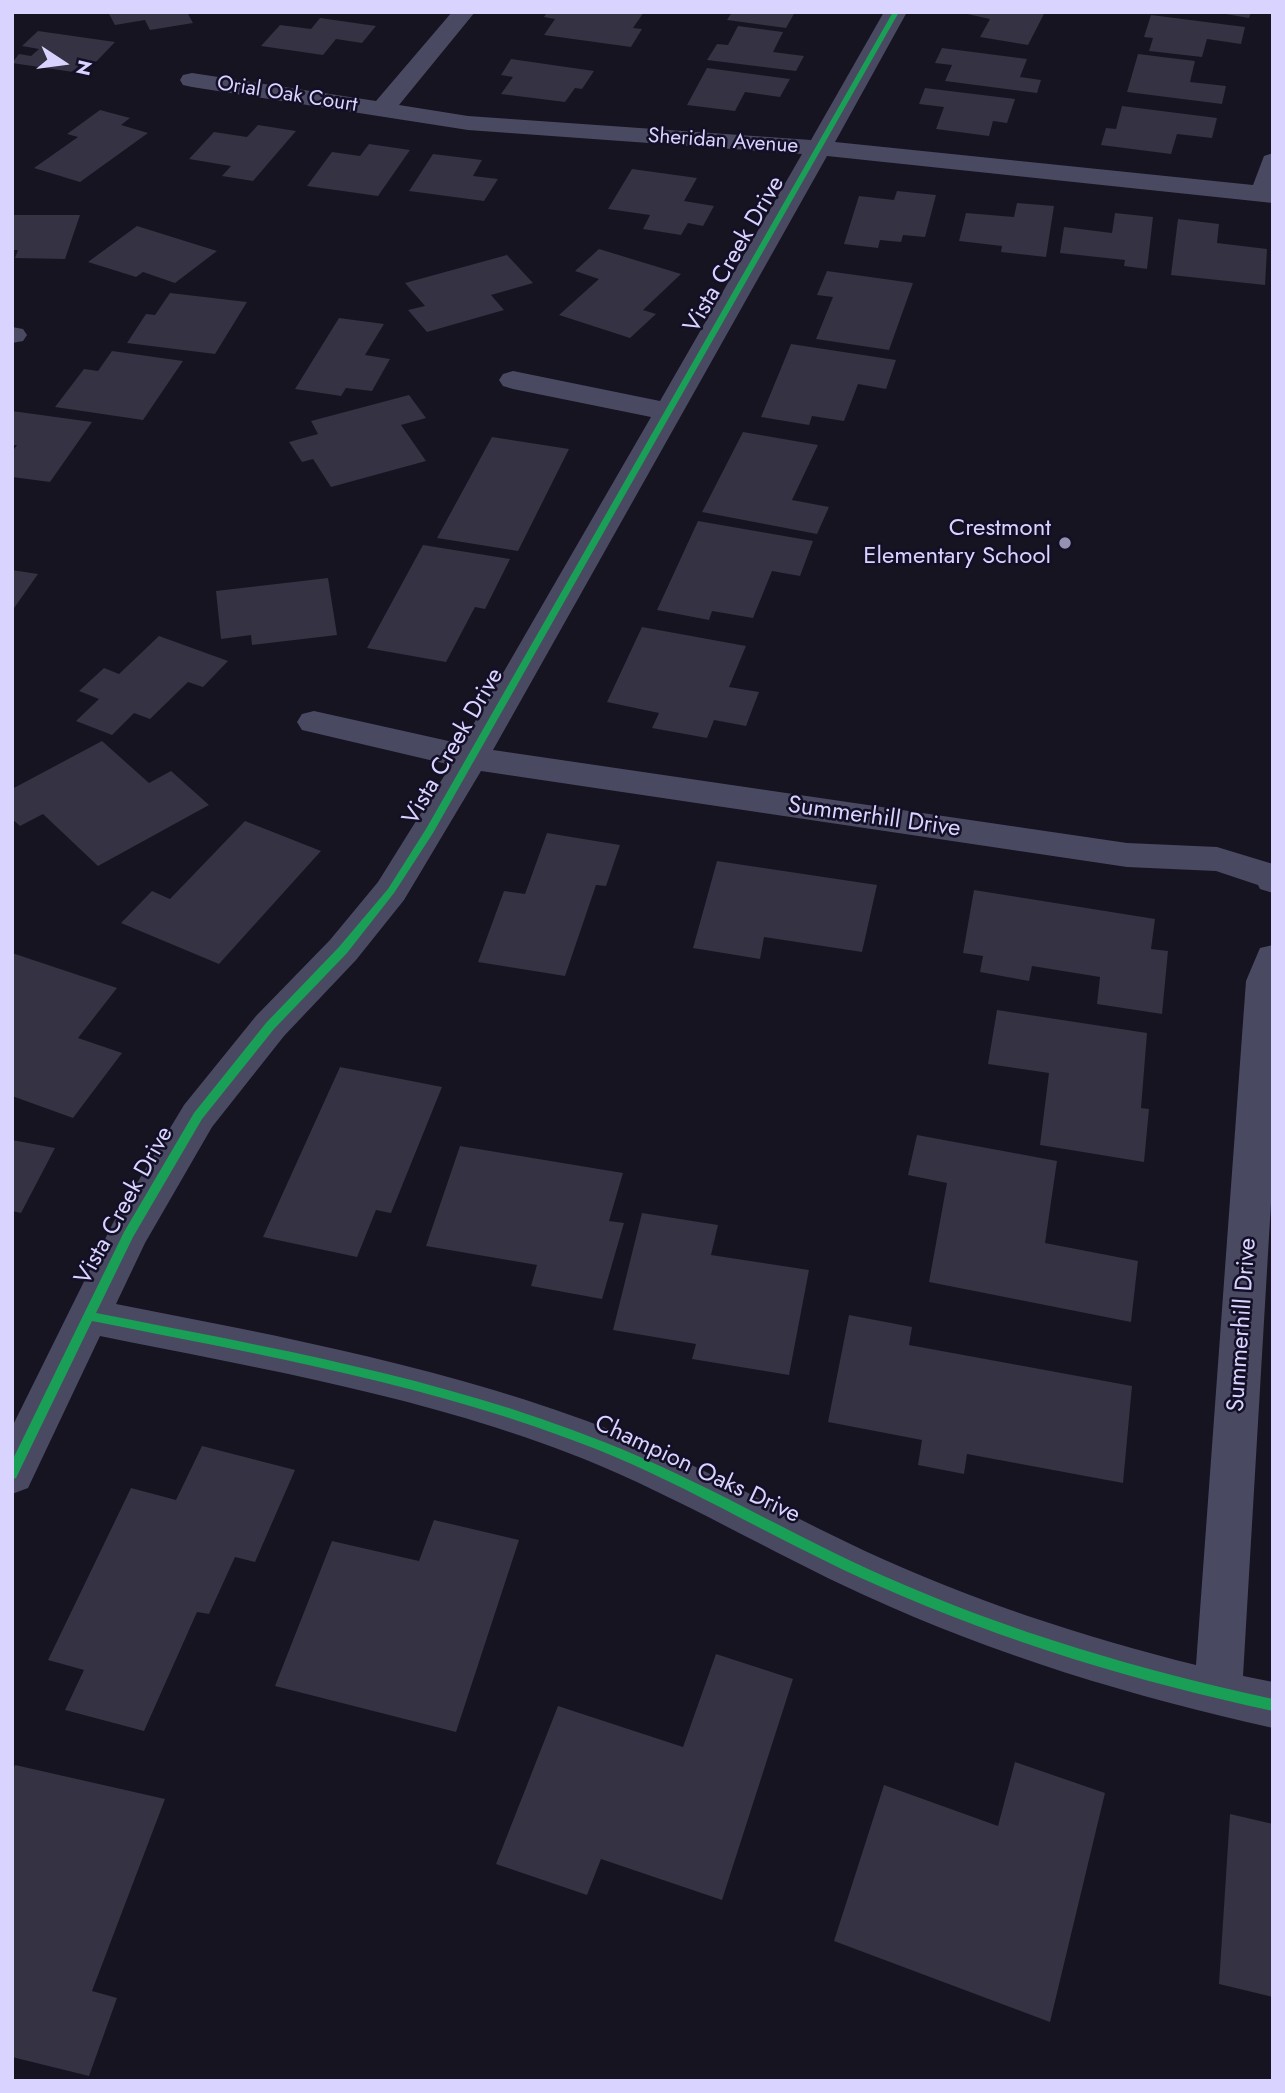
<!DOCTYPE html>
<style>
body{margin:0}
#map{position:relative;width:1285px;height:2093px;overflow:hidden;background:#161421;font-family:Jost,sans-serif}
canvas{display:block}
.frame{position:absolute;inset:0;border:14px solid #d9d4ff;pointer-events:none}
.north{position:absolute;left:28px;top:28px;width:70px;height:70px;-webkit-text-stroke:5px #130f26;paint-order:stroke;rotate:103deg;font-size:19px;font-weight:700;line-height:28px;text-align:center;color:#d9d4ff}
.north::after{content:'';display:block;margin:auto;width:24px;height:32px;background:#d9d4ff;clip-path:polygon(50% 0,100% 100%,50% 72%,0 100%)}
</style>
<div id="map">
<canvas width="1285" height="2093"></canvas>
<div class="frame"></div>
<div class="north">N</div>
</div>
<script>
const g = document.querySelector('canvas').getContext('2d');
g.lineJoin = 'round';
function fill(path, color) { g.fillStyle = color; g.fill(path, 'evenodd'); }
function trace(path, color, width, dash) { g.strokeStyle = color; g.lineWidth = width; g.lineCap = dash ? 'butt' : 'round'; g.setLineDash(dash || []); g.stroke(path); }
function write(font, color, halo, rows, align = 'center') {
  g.font = font + ' Jost,sans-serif'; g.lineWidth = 5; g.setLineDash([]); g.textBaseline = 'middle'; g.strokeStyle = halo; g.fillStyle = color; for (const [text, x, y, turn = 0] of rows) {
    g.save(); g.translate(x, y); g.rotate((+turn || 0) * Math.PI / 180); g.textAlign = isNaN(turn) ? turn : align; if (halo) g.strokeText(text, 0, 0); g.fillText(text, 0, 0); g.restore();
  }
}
const building = new Path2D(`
 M108,12H187L193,23L150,30L145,20L115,25Z
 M547,12H644L633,28L642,29L631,47L544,35L555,19L544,17Z
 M732,12H795L786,28L727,20Z
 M958,12H1045L1028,45L980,37L990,19Z
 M1214,12H1251L1249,18Z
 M1151,15L1245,27L1241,44L1207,39L1202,57L1149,51L1153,38L1144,37Z
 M320,18L376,26L362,43L336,39L323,55L261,46L280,25L311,29Z
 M738,26L783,32L773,52L804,56L796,71L707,60L717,44L728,45Z
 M38,31L115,42L94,64L82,62L73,72L12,63L19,54L31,56L39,49L22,46Z
 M942,48L1027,59L1020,77L1041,80L1037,93L945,81L952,65L935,63Z
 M1138,54L1195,61L1190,82L1226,86L1222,104L1127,92Z
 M511,59L594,71L582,89L575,88L565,102L501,94L513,77L501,75Z
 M707,68L790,79L780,97L745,92L735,111L687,105Z
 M925,88L1015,99L1007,123L993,121L989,136L936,129L944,107L919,104Z
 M1122,106L1217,118L1212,138L1177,134L1171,154L1101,145L1106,128L1116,129Z
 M100,110L130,118L121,125L148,133L80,182L34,168L78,137L67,134Z
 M258,125L296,131L253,181L222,176L231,166L189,159L214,132L247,137Z
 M369,144L410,150L378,196L307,186L332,152L360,156Z
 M433,154L482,160L473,176L498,179L484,201L409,191Z
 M632,169L697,178L684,201L714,206L703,226L688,223L681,235L643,229L650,215L608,209Z
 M897,191L936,195L925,237L903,235L901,242L880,240L878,248L844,244L859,196L894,200Z
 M1017,203L1054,206L1046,257L1001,252L1002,246L959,241L966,213L1014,217Z
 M1115,213L1153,217L1147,269L1124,266L1125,260L1060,253L1064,227L1112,233Z
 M12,215H80L65,259L15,258L18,250H12Z
 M1178,219L1219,224L1217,243L1267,249L1265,285L1171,275Z
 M137,226L217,251L175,283L143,272L136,277L88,262Z
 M599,249L681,274L643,310L656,314L630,338L559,315L599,279L575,271Z
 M507,255L533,283L491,295L504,310L427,332L408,310L425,306L405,283Z
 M827,271L913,283L889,350L816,339L833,297L817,295Z
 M170,293L247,302L215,354L127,343L146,314L155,315Z
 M339,318L384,324L365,355L390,359L372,391L346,388L341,396L295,389Z
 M791,344L896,360L886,389L858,384L844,421L812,416L809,425L761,417Z
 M112,351L183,361L143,420L55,407L84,369L98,371Z
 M409,395L426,418L401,425L426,461L331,487L313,459L302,462L289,442L318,434L311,421Z
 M12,411L92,422L50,482L12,477V452L17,445H12Z
 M743,432L818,445L792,500L829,507L817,534L702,512Z
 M492,437L569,449L518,551L437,538Z
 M698,521L813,541L800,576L772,571L753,618L712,611L709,620L657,610Z
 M423,545L510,559L485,609L475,607L446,662L367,648Z
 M12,570L38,574L12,611Z
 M328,578L337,635L252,645L251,635L221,639L216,591Z
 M642,627L746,646L729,687L759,692L746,726L714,720L707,738L652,728L659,713L607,702Z
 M159,636L228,661L203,687L188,682L150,719L134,713L112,735L76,721L99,699L79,691L104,668L119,674Z
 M102,741L149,783L171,771L209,805L98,866L43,814L20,826L12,819V789Z
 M245,821L321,851L219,964L121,923L152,891L170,899Z
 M547,833L620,845L606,886L596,885L565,976L478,962L504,891L525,894Z
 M717,861L877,885L862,952L764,937L760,959L693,948Z
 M974,890L1155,919L1151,949L1168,951L1162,1014L1097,1004L1100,977L1032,966L1029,981L980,972L983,956L963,953Z
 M12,953L117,988L78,1038L122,1053L73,1118L12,1096Z
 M997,1010L1147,1033L1141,1108L1149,1109L1144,1162L1040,1145L1049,1073L988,1064Z
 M340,1067L442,1087L391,1213L376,1210L357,1257L263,1237Z
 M917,1135L1057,1161L1045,1243L1138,1261L1131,1322L929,1282L947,1183L908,1175Z
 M12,1140L55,1148L21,1213L12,1211Z
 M460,1146L623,1173L609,1221L624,1223L602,1299L531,1286L537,1265L426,1246Z
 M642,1213L718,1225L711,1255L809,1270L789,1375L692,1359L696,1344L613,1330Z
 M849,1315L912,1327L909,1345L1132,1386L1123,1483L967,1454L964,1474L918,1465L922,1440L828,1422Z
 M202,1446L295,1470L255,1562L235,1557L209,1614L197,1612L144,1731L65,1710L84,1670L48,1660L131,1488L176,1500Z
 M434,1520L519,1540L456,1732L275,1686L332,1541L419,1561Z
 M716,1654L793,1679L722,1900L601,1859L587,1895L496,1864L558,1706L683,1747Z
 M1015,1762L1105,1793L1050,2022L834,1941L884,1785L998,1826Z
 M15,1765L165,1799L92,1991L117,1998L89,2076L12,2057V1771Z
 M1230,1814L1273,1824V1997L1219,1984Z`);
const minor = new Path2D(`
 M452,12H475L399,105L468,116L811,140L884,12H907L835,142L1253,185L1264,156L1273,153V203L827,156L493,750L1127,843L1217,847L1273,864V893L1260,889L1258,885L1216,871L1127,867L481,771L404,900L356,960L284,1036L212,1127L145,1243L116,1304C285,1337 455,1369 616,1432C702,1466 782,1512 865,1551C971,1600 1083,1637 1196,1665L1246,981L1260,948L1273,945V1169L1243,1676L1273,1682V1728C1133,1697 995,1655 864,1595C770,1552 680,1498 584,1459C429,1397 263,1369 100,1336L28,1488L12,1494V1427L113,1223L184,1105L256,1016L330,940L378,882L451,765L302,730L297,722L302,714L314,711L462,744L651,417L513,389L503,386L499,380L503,374L513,371L660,401L802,154L468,130L192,87L183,85L180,80L183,75L192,73L376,101Z
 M12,327L23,329L27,335L23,341L12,343Z`);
const cycleway = new Path2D(`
 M893,12H899L433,833L394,893L347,953L274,1029L202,1119L133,1237L96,1313C268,1347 441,1377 604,1442C701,1480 791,1535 886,1577C1010,1632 1140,1670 1273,1699V1711C1138,1682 1005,1642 879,1586C783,1544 693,1488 596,1449C434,1385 262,1355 92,1321L16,1478L12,1479V1461L124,1232L194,1113L266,1023L339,947L388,889L426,829Z`);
const markers = [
 [1065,543,7,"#9591b1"]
];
const farStreetnames = [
 ["Orial Oak Court",287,95,9],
 ["Sheridan Avenue",723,142,4]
];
const streetNames = [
 ["Vista Creek Drive",735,255,-60],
 ["Vista Creek Drive",454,747,-60],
 ["Summerhill Drive",874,818,8],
 ["Vista Creek Drive",125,1206,-61],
 ["Summerhill Drive",1243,1325,-86],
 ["Champion Oaks Drive",697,1470,25]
];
const poiNames = [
 ["Crestmont",1051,529],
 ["Elementary School",1051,557]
];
fill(building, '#343243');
fill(minor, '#4a4962');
fill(cycleway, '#1a9f57');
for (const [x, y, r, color] of markers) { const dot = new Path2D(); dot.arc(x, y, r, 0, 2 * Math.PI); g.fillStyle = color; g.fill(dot); trace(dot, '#130f26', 2.5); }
write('21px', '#d9d4ff', '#130f26', farStreetnames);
write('24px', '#d9d4ff', '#130f26', streetNames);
write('24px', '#d9d4ff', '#130f26', poiNames, 'right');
</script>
